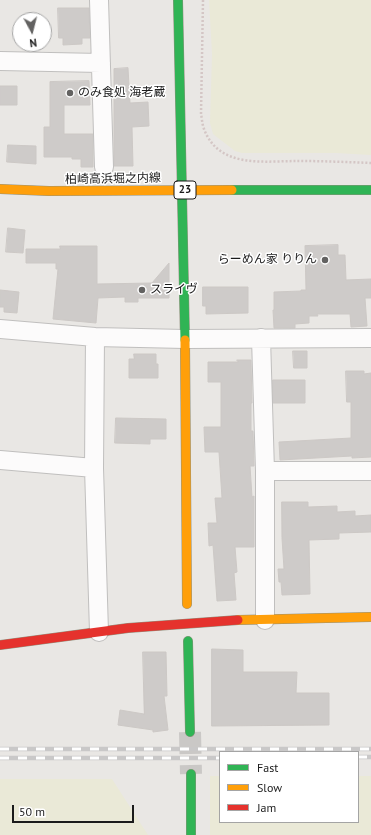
<!DOCTYPE html>
<meta charset="utf-8">
<style>
body{margin:0}
#map{position:relative;width:371px;height:835px;overflow:hidden;background:#e9e7e4;font-family:"PT Sans",sans-serif}
canvas{display:block}
.legend{position:absolute;left:219px;top:751px;width:140px;height:72px;box-sizing:border-box;background:#fff;border:1px solid #a4a4a4;margin:0;padding:5px 7px;list-style:none;font-size:12px;color:#1b1b1b}
.legend li{display:flex;align-items:center;gap:8px;height:20px}
.legend b{width:20px;border:1px solid #a4a4a4}
.north{position:absolute;left:12px;top:12px;width:40px;height:40px;box-sizing:border-box;background:#fff;border:1px solid #a4a4a4;border-radius:50%;rotate:173deg;font-size:11px;font-weight:700;line-height:16px;text-align:center;color:#1b1b1b}
.north::after{content:'';display:block;margin:auto;width:14px;height:18px;background:#636261;clip-path:polygon(50% 0,100% 100%,50% 72%,0 100%)}
.scale{position:absolute;left:12px;top:805px;width:122px;height:18px;box-sizing:border-box;border:2px solid #1b1b1b;border-top:0;padding-left:5px;font-size:12px;line-height:14px;white-space:nowrap;color:#1b1b1b;-webkit-text-stroke:3px #fff;paint-order:stroke}
</style>
<div id="map">
<canvas width="371" height="835"></canvas>
<ul class="legend">
<li><b style="height:5px;background:#30b455"></b>Fast</li>
<li><b style="height:5px;background:#ff9f0a"></b>Slow</li>
<li><b style="height:5px;background:#e5322d"></b>Jam</li>
</ul>
<div class="north">N</div>
<div class="scale">50 m</div>
</div>
<script>
const g = document.querySelector('canvas').getContext('2d');
g.lineJoin = 'round';
function fill(path, color) { g.fillStyle = color; g.fill(path, 'evenodd'); }
function trace(path, color, width, dash) { g.strokeStyle = color; g.lineWidth = width; g.lineCap = dash ? 'butt' : 'round'; g.setLineDash(dash || []); g.stroke(path); }
function write(font, color, halo, rows, align = 'center') {
  g.font = font + ' "PT Sans","Noto Sans JP",sans-serif'; g.lineWidth = 3; g.setLineDash([]); g.textBaseline = 'middle'; g.strokeStyle = halo; g.fillStyle = color; for (const [text, x, y, turn = 0] of rows) {
    g.save(); g.translate(x, y); g.rotate((+turn || 0) * Math.PI / 180); g.textAlign = isNaN(turn) ? turn : align; if (halo) g.strokeText(text, 0, 0); g.fillText(text, 0, 0); g.restore();
  }
}
const farmland = new Path2D(`
 M209,0H371V155L336,153H242L235,151L213,134L210,123L212,54Z
 M210,776H220V822H358V776H371V835H210Z
 M0,779H112L148,835H0Z`);
const building = new Path2D(`
 M58,8H89L90,38H82V44L63,45V38H59Z
 M128,68L130,103L148,102L149,126L132,127L133,166H114V69Z
 M89,81L90,105H64V134H93V167H81V159H72V157H44V127H50V82Z
 M0,86H17V105H0Z
 M8,145L36,146V164L7,162Z
 M8,228L25,230L23,253L6,252Z
 M338,245V255H345L346,280L371,279V298H365L367,326L351,327L350,314H317L318,316H309V323L295,324V328H274L273,310H274V292L301,291V290H306L305,246Z
 M60,246H97V284L152,283L169,263V298H138V302H125V297L98,298L96,323L53,319L58,269H56V263H26V249H60Z
 M203,287H248V313L206,314V306H203Z
 M0,290L19,292L17,313L4,312V307H0Z
 M293,351H307V368H294Z
 M134,354H156V364H158V378H129V359H134Z
 M237,360H251L252,403H251V431H253L254,466H250L252,497L254,496V547H235L237,572L234,573L236,600L217,601L213,545L209,546L208,523H217L215,498H222L219,452H205L204,427H221V382H208V362H238Z
 M346,371H364V374L371,373V457L352,458V456L280,460L279,442L351,438V402H347Z
 M273,380H305V403H273Z
 M116,418L166,419V439H150V444L115,443Z
 M282,502H308V507L337,506V512L355,511V516L371,515V532L339,533V539L309,540L310,594L282,595L281,582H279L278,569H284L282,538Z
 M212,649L243,650V672H297L296,693H329V725L212,726Z
 M143,652H166L167,696H164L168,730L153,732V730L118,725L120,710L144,714Z`);
const secondaryTunnel = new Path2D(`
 M190,732L191,774`);
const path = new Path2D(`
 M203,0L201,114C202,118 202,124 204,129C219,169 264,161 298,161C322,161 347,162 371,163`);
const street = new Path2D(`
 M99,0L104,167
 M0,61L101,63
 M0,329L95,337L185,339L371,338
 M95,337L94,468L99,632
 M261,338L265,471V620
 M0,460L94,468
 M265,471H371`);
const fast = new Path2D(`
 M178,0L185,340
 M232,190H371
 M188,641L190,732
 M191,774V835`);
const slow = new Path2D(`
 M0,189L49,191L232,190
 M185,340L187,604
 M238,620L371,617`);
const jam = new Path2D(`
 M0,645L128,628L238,620`);
const rail = new Path2D(`
 M0,749H371
 M358,757H371
 M0,758H220`);
const markers = [
 [70,93,4,"#636261"],
 [325,260,4,"#636261"],
 [142,290,4,"#636261"]
];
const shields = [
 [185,190,22]
];
const shieldNames = [
 ["23",185,190]
];
const poiNames = [
 ["のみ食処 海老蔵",78,93],
 ["らーめん家 りりん",317,260,"right"],
 ["スライヴ",150,290]
];
const streetNames = [
 ["柏崎高浜堀之内線",113,179,-1]
];
fill(farmland, '#eae9d7');
fill(building, '#cecbc9');
trace(building, '#ccc8c5', 1);
trace(secondaryTunnel, '#cac8c6', 22, [22, 11]);
trace(street, '#c0bfbe', 20);
trace(fast, '#91917e', 10);
trace(slow, '#91917e', 10);
trace(jam, '#91917e', 10);
trace(path, '#d4c6c5', 2.5, [2, 2]);
trace(street, '#fcfbfb', 18);
trace(fast, '#30b455', 9);
trace(slow, '#ff9f0a', 9);
trace(jam, '#e5322d', 9);
trace(rail, '#c9c8c8', 4.5);
trace(rail, '#fff', 3, [9]);
for (const [x, y, r, color] of markers) { const dot = new Path2D(); dot.arc(x, y, r, 0, 2 * Math.PI); g.fillStyle = color; g.fill(dot); trace(dot, '#fff', 1.5); }
for (const [x, y, w] of shields) { const box = new Path2D(); box.roundRect(x - w / 2, y - 9, w, 18, 3); g.fillStyle = '#fff'; g.fill(box); trace(box, '#1b1b1b', 1); }
write('bold 11px', '#1b1b1b', null, shieldNames);
write('12px', '#1b1b1b', '#fff', poiNames, 'left');
write('12px', '#1b1b1b', '#fff', streetNames);
</script>
